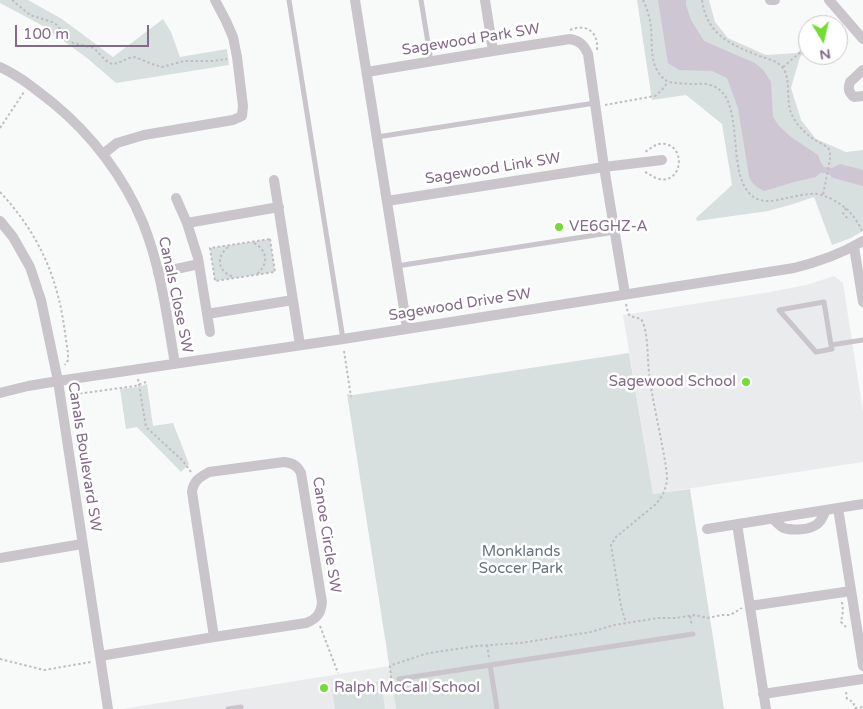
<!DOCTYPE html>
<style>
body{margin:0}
#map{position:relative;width:863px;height:709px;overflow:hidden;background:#f8faf9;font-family:"Varela Round",sans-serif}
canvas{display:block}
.north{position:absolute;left:798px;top:15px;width:50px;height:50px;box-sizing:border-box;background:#fff;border:1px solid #cdc3cf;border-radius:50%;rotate:171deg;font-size:14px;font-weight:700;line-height:20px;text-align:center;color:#836a88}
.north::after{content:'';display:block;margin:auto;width:18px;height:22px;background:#73dd35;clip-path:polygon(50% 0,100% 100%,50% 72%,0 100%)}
.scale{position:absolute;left:15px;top:25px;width:134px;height:22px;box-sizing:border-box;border:2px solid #836a88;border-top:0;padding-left:6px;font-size:15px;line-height:18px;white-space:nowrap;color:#836a88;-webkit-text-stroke:4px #fff;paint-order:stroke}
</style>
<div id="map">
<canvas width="863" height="709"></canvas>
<div class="north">N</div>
<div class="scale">100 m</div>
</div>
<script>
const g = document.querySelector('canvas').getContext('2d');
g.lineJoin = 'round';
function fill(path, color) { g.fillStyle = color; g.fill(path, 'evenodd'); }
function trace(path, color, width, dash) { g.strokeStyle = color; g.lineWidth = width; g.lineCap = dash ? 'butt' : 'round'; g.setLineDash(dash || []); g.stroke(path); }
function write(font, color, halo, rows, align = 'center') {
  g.font = font + ' "Varela Round",sans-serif'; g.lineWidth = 5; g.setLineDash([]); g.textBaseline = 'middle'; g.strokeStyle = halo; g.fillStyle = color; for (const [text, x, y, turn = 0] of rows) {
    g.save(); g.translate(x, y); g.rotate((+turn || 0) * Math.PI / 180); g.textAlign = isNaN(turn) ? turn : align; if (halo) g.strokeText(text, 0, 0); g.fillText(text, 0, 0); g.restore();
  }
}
const built = new Path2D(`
 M834,276L843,283L863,412V462L653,494L623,315L770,292L806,285Z
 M389,666L396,709H122Z`);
const green = new Path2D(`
 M0,0H28L62,19L113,57L163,19L171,32L180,57L227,49L229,65L116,83L87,58L43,26L0,3Z
 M637,0H709L715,22L728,38L766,55L797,53L808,43V49L800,57L791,88L801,120L816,139L846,152L863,150V231L851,238L832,245L814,197L790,205L768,211L697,221L696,218L732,185L722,124L686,95L652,100Z
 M270,239L275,272L215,281L210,248Z
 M629,353L653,494L690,489L724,709H396L347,394L353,395Z
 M147,384L153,426L173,423L189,464L181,472L137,427L126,429L120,389L138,387Z
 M381,681L385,709H335L332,689Z`);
const water = new Path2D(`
 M658,0H686V5L691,20L704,41L755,63L764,71L771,82L773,117L779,126L791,137L818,155L821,163L824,167L832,168L840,164L863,170V186L833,178L830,175L825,173H820L816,177L794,182L764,191C756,187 752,184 749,176L738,108L727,78L712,71L679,70L668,63Z`);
const path = new Path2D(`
 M12,0L30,15L52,22L57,25L69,40L73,43L94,48L105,60L112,64L118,63L129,58L135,57L152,64L162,67L184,61H213L227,59
 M643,0C647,8 650,18 651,27C653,48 648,68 668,82C677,83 686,84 695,84C700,84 706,83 710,85C750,95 721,181 757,199C767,203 778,200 787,198C797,196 808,193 818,194C823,195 827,197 832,199C849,209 853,214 863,232
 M702,0C707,36 732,45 762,57C769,59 777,61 782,67C792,78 785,102 792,115C796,124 804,132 812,138C818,143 826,144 830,151V159L823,195
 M570,30C586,23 599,32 597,50
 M783,67L808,46
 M605,105L655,96L661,91L668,82
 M0,128L24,92
 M645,172C650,174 654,178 659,179C685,184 686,140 659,144C654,145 650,149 645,152
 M0,192C28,222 48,256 58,296C63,314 65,334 68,353V360L65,365
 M846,208L843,213L848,219
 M270,239L275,272L215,281L210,248Z
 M254,243C268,251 269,264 256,275
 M228,247C215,258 218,272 234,277
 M626,304L628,313L630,316L641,319C647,328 647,346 648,357C649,387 657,416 662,445C664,455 666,465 667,476C667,487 663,496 656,504L616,537L611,545L621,606L626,623
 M344,351L351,397
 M138,379L146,427L183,461L191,472
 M70,395L135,386L146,382
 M842,602L843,611L841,622L847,628
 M690,616L692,626
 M320,626L338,673
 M487,645L489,658
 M0,659L44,670L91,662
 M391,678L390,666L392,665L425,654L436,652L477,646L520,643L591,632L614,625L658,618H676L694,615L708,618L722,615H730L742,608
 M846,692L847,699L853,702L855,708L863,707`);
const lane = new Path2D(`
 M289,0L343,339
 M421,0L431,61
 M377,137L595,103
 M397,266L615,232
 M831,345L824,302L779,310L816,352L832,349L831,345L863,340
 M490,665L497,709
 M399,679L693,634
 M228,709L241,707`);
const street = new Path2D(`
 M355,0L407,328
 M485,0L493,51
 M770,0H775
 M829,0L863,39
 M0,67C20,76 36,90 53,103C92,135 124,177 143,223C161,268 167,317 175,364
 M863,70L850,82C848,88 848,92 854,97L863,96
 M367,72L493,51L570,39C580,41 584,45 588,54L604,167L625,294
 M103,154L117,143L144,135L233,120L242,116L243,106L237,57L233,37L226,21L215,0
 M274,180L300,345
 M176,198L187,223L198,258L210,332
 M387,201L604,167L662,160
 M0,221L13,237L30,267L41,300L58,381L108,709
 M187,223L279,207
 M854,247L863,302
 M158,273L199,264
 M207,314L293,300
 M0,393L28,386L58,381L343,339L794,268C818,262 841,254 863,241
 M838,508L863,666
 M773,519C776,522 779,525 782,527C788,531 807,530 814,526C821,523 823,516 826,510
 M737,524L766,709
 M707,529L863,504
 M0,558L82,544
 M750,606L851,591
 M100,656L214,637L306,623C317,619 321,613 322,602L301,473C297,465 292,463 284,462L209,472C200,477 193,481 192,492L214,637
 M763,694L863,679`);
const markers = [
 [559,227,5,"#73dd35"],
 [746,382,5,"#73dd35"],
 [324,688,5,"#73dd35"]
];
const streetNames = [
 ["Sagewood Park SW",471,40,-9],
 ["Sagewood Link SW",493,169,-9],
 ["Canals Close SW",175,295,78],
 ["Sagewood Drive SW",460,305,-9],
 ["Canals Boulevard SW",84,457,81],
 ["Canoe Circle SW",326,535,81]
];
const poiNames = [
 ["VE6GHZ-A",569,227],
 ["Sagewood School",736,382,"right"],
 ["Ralph McCall School",334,688]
];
const parkNames = [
 ["Monklands",521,552],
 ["Soccer Park",521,569]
];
fill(built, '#eaebec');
fill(green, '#d7dfdf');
fill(water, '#cec6d3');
trace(path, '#c1bcc2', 2, [2.5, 2.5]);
trace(lane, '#cac4cb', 5);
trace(street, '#cac4cb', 10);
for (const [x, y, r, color] of markers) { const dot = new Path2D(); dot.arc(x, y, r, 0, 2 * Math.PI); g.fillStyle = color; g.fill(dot); trace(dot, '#fff', 2); }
write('15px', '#836a88', '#fff', streetNames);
write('15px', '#836a88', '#fff', poiNames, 'left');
write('15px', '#65767a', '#fff', parkNames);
</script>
